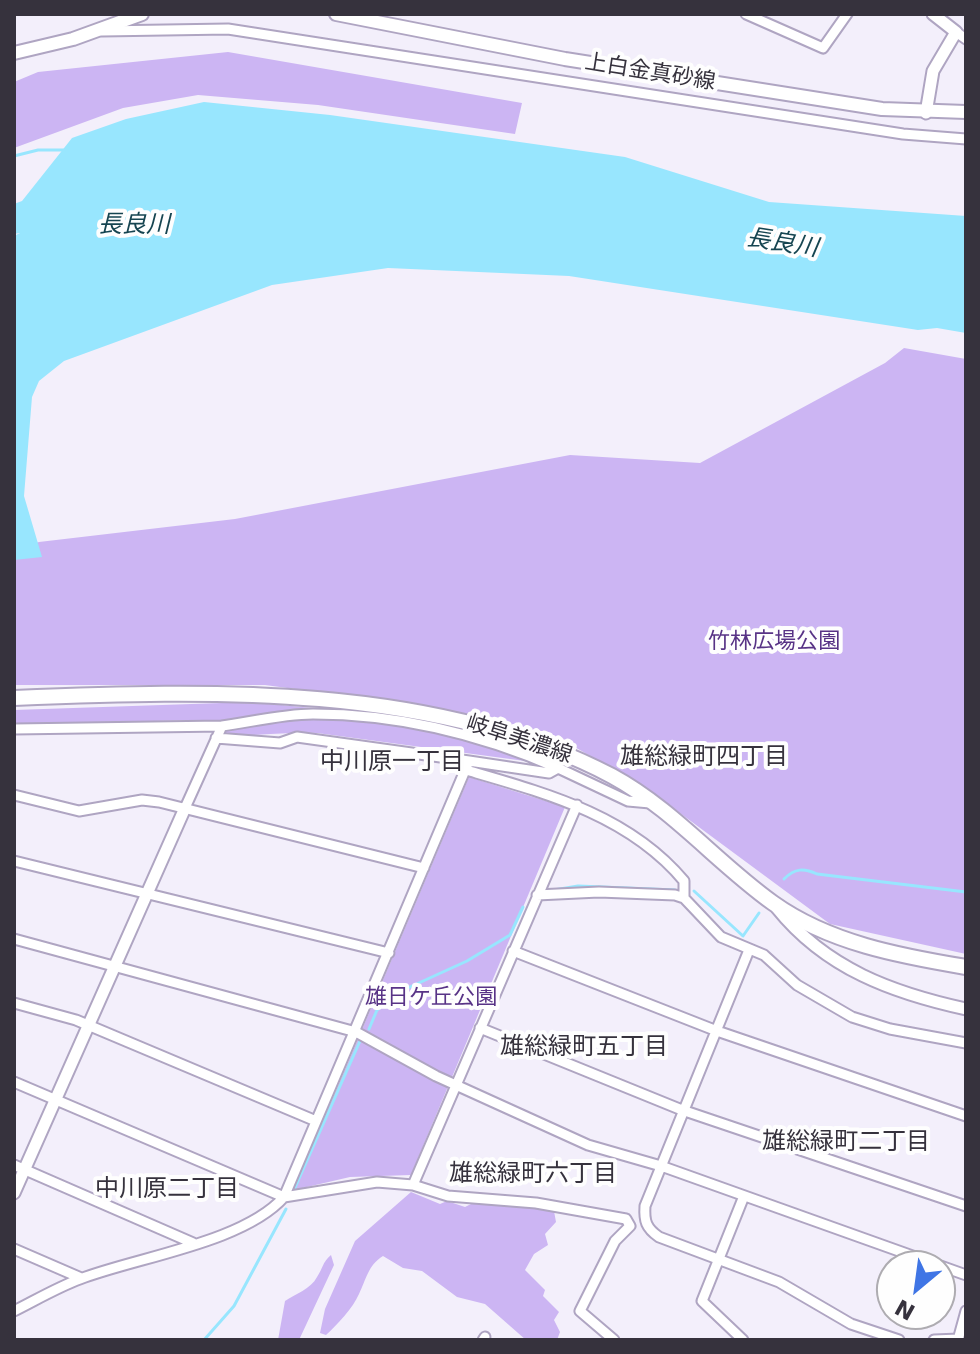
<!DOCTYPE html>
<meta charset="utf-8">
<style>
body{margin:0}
#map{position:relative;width:980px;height:1354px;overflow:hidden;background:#f3effb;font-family:"DejaVu Sans",sans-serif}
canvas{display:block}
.frame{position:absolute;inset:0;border:16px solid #36323d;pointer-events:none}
.north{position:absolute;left:876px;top:1250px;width:80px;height:80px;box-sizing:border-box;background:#fefefe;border:2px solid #aeacb1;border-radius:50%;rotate:209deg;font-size:22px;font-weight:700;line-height:32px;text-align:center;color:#36323d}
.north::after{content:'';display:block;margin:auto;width:28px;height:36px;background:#3f75e5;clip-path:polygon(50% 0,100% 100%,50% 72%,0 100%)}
</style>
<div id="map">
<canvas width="980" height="1354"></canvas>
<div class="frame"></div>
<div class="north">N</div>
</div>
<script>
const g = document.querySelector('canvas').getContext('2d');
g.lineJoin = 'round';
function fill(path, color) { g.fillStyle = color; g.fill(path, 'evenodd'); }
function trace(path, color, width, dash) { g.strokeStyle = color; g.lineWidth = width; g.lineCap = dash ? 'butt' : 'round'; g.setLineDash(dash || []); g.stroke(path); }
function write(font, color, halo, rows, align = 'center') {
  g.font = font + ' "DejaVu Sans","Noto Sans JP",sans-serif'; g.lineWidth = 8; g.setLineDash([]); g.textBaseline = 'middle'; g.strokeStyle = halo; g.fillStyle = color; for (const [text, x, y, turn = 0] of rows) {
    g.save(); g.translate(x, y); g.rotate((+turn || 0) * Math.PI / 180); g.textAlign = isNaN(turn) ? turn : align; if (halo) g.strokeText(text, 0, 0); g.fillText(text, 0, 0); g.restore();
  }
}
const green = new Path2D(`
 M228,52L522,103L515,134L318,105L198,95L123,108L14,148V82L38,72Z
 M904,348L966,359V954L830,924L646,788L559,738L414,705L265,685H14V549L39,542L235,519L570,455L700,463L885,363Z
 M251,702L404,717L493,735L525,761L317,733C282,731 249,738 213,734L203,720L14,724V710Z
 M469,777L565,807L411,1175L350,1177L294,1190Z
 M411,1192L440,1204L447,1201L465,1207L477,1201L554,1211L556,1222L545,1234L548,1245L534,1254L525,1270L545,1290L543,1296L559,1312L554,1320L560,1332L557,1340H526L485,1304L457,1297L422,1271L403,1268L383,1256C368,1265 366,1280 359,1294C353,1308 337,1325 326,1335L320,1333L325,1309L355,1241Z
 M331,1255L334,1265L299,1340H278L285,1301C295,1294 311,1289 317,1277C323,1268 322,1263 331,1255Z`);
const water = new Path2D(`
 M204,102L330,115L625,157L769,202L966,216V333L937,328L918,330L569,276L388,268L272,285L64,361L39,381L32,397L24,496L42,557L14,560V236L20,233L14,234V204L22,201L72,138L126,119Z`);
const stream = new Path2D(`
 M14,156L38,150H65
 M784,879C795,868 804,868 817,874L966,892
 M554,890L578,886L675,890
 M694,891L743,936L759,913
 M369,1029L377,1010L399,992L467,961L510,935L523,907
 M293,1192L360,1041
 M204,1340L234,1306L286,1209`);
const minor = new Path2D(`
 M746,14L823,48L847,14
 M102,31L228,29L903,134L966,139
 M956,32L966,39
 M14,729L222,726
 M216,738L280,743L297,737L469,761
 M466,770C545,793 629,815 684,881V898
 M14,795L79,811L142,800L159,802L424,868
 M185,808L222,726C251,722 283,714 313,714C397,714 482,735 558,768
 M14,861L389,953
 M537,895L599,892L675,895L684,898L721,937L764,955L797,985L852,1017L890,1029L966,1043
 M14,939L356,1032L436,1076L588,1145L661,1166L966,1275
 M749,950L645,1206C644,1221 646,1228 659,1237L779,1282L851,1324L899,1340
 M513,951L717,1031L966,1116
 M14,1003L76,1020L316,1121
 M480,1028L682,1110L966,1206
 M14,1082L284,1197L377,1182L413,1185L448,1196L536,1203L626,1219L630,1226L615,1241L580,1311L614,1340
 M14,1165L193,1243
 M413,1185L577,805
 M14,1249L81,1278
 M14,1311C36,1300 58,1287 80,1279C137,1257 243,1243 284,1197L469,761L549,773L558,768L628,801L650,803
 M483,1340L485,1337
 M743,1340L702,1301L744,1196
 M934,1340L959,1339
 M958,1340L966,1311`);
const tertiary = new Path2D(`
 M926,113L933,71L956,32L933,14
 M777,908C826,969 893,993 966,1009
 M14,1193L185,808`);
const secondary = new Path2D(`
 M336,14L565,59L882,109L966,112
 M14,53L73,39L142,14`);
const primary = new Path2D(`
 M14,698C208,690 436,683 612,776C673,809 717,863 773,903C829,943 900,956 966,967`);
const streetNames = [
 ["上白金真砂線",650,73,9],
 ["岐阜美濃線",519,740,18]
];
const parkNames = [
 ["竹林広場公園",774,642],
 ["雄日ケ丘公園",431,998]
];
const waterNames = [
 ["長良川",134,226],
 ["長良川",782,244,9]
];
const neighbourhoodNames = [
 ["雄総緑町四丁目",704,758],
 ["中川原一丁目",392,763],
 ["雄総緑町五丁目",584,1048],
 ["雄総緑町二丁目",846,1143],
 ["雄総緑町六丁目",533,1175],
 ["中川原二丁目",167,1190]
];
fill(green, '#ccb5f3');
fill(water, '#98e6fe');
trace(stream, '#98e6fe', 3);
trace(minor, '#afa5c2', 13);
trace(tertiary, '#afa5c2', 15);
trace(secondary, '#afa5c2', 16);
trace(primary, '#afa5c2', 18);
trace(minor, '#fff', 9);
trace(tertiary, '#fff', 11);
trace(secondary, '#fff', 12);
trace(primary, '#fff', 14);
write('22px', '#36323d', '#fefefe', streetNames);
write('22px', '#583386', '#fefefe', parkNames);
write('italic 24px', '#164551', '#fefefe', waterNames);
write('24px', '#36323d', '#fefefe', neighbourhoodNames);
</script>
